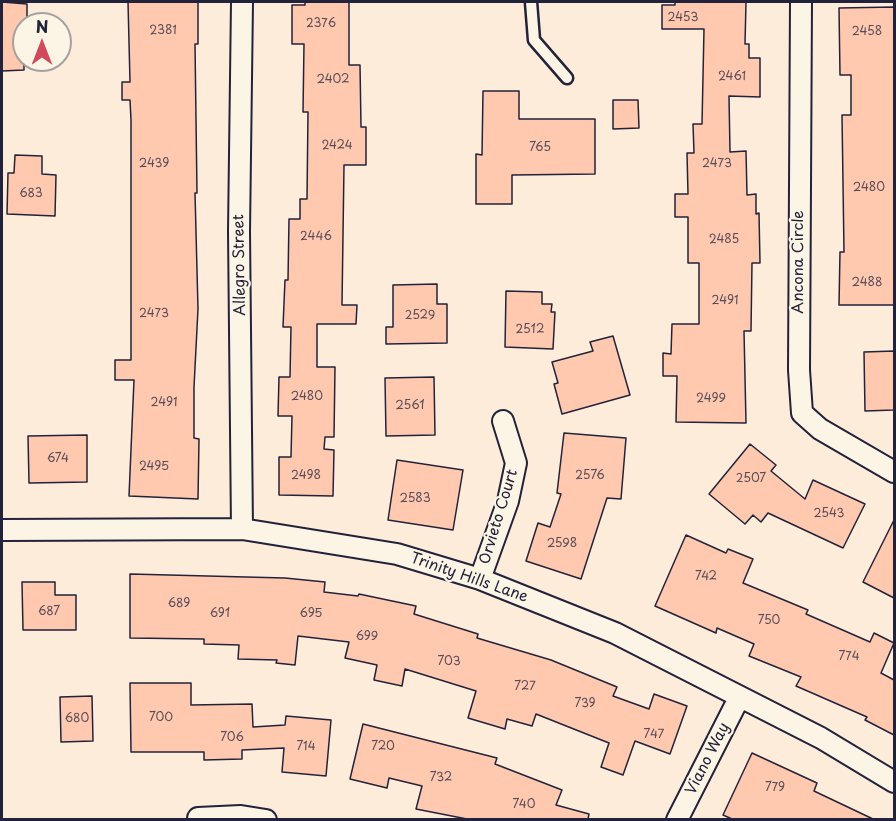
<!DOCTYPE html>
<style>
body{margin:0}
#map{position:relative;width:896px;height:821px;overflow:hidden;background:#fdecda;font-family:"Playpen Sans",sans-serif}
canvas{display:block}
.frame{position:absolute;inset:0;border:3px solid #22223b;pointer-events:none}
.north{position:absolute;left:12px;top:12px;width:60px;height:60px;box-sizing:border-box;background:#fcf5e5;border:2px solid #a5a1a1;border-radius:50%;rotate:0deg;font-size:16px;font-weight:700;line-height:24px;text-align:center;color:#22223b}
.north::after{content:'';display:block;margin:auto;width:21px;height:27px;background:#d1495b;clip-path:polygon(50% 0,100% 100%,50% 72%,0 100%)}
</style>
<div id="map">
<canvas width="896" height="821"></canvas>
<div class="frame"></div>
<div class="north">N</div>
</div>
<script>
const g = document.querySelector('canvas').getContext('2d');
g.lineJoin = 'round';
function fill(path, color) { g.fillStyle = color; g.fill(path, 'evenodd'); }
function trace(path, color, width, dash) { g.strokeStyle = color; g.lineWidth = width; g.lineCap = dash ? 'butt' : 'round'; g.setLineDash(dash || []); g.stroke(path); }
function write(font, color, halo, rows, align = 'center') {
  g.font = font + ' "Playpen Sans",sans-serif'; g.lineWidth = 4.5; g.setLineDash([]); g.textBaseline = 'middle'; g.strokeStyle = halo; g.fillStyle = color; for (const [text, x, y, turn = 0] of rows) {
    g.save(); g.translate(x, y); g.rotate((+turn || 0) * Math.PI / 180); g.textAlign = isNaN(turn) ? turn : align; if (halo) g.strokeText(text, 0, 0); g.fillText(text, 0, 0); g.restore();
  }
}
const building = new Path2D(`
 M2,2L27,4V24H24V70L2,71Z
 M128,2H198V44H195L197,193H195L198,309L194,387V438L199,439L198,499L129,496L134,380H115V360H131V120L130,100H122V82H130Z
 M305,2H349V65H360L361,127H366V165H344L342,305H357L356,324H317V367H335L334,437H325L324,449L334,450L333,496L279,495V457H291L292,416H278L279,377H290L291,327H283L285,280H288L289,219H300V199H307L308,112H303L304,44H292V5H305Z
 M675,2H746L745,44H749V58H760V97L729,96L730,152L746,151L747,195L756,194V214L759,213L760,263H752L751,331H744L746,423L676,422L677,376H663V353L671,354L672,324H699V263H688V217H675V194H688L687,153H694L693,124H702L704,29H662V5H675Z
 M894,7V305H839L840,252H844L842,115H851V75H840L839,8Z
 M483,91H519V119H595V174L512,175V204H476V154L482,155Z
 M613,100H638L639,128L613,129Z
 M15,155L42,156V174L56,175L55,216L7,214L8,173H14Z
 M437,284V304H447V343L386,344V327H393V285Z
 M506,291L542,292V304H552L551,312H555L553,349L505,347Z
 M613,336L630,395L562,414L554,384L558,383L552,362L593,351L590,342Z
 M894,351V410L865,411L864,352Z
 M434,377L435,435L386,436L385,378Z
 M564,433L626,438L621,499L607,498L581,579L526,561L538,523L550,527L561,494L557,493Z
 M87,435V482L29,483L28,436Z
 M750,444L776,465L771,471L805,499L813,480L865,504L843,548L768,513L761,522L753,515L745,524L709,494Z
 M397,460L463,470L453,530L388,520Z
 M894,520V598L863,582Z
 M686,535L726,553L728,549L753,559L743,583L808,610L806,614L870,642L874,633L894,643L881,673L894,680V735L865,720L867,717L796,686L801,677L749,656L754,644L717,628L716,633L655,606Z
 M130,574L285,578L325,582L324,592L358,596L359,594L416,606L414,614L478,634L477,638L551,660L617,687L613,696L649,709L654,694L687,706L670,754L635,741L623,775L601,767L609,743L536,714L532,726L507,719L505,729L468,718L476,691L405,669L402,686L374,680L377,665L345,658L349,642L298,636L295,665L276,663L277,660L238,659L239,645L204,644V639L130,638Z
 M22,582H55V595H76V630H23Z
 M130,683H191V705L252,704L253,727L285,725L286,716L331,720L326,776L282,772L284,748L242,750V759L204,760V752H131Z
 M92,696L93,741L61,742L60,697Z
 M363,724L497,758L495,764L562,790L556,805L589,814L588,819H467L416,809L422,786L389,778L387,788L350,779Z
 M752,753L817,783L814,791L873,819H732L723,815Z`);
const lane = new Path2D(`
 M531,2L534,40L567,78`);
const street = new Path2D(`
 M242,2L239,231L242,529
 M801,2L799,370L802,413L820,429L894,472
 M2,530L242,529L397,554L480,579L615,633L821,738L894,782
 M480,579L508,501L516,463L503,421
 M198,818L241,816L266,820
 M677,820L739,698`);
const numberNames = [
 ["2453",683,18],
 ["2376",321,24],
 ["2381",163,31],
 ["2458",867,32],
 ["2461",732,77],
 ["2402",333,80],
 ["2424",337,146],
 ["765",540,148],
 ["2439",154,164],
 ["2473",717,164],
 ["2480",869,188],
 ["683",31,194],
 ["2446",316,237],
 ["2485",724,240],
 ["2488",867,283],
 ["2491",725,301],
 ["2473",154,314],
 ["2529",420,316],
 ["2512",530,330],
 ["2480",307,397],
 ["2499",711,399],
 ["2491",164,403],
 ["2561",410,406],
 ["674",58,459],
 ["2495",154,467],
 ["2498",306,476],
 ["2576",590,476],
 ["2507",751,479],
 ["2583",415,499],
 ["2543",829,514],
 ["2598",562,544],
 ["742",706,577],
 ["689",179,604],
 ["687",49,612],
 ["691",220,614],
 ["695",311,614],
 ["750",769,621],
 ["699",367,637],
 ["774",849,657],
 ["703",449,662],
 ["727",525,687],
 ["739",585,704],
 ["700",161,718],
 ["680",77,719],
 ["747",654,735],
 ["706",232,738],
 ["714",306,747],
 ["720",383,747],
 ["732",441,778],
 ["779",775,788],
 ["740",524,805]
];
const streetNames = [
 ["Ancona Circle",799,262,-90],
 ["Allegro Street",240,265,-91],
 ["Orvieto Court",499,517,-73],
 ["Trinity Hills Lane",469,578,19],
 ["Viano Way",708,759,-63]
];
fill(building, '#ffc9b0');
trace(building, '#22223b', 1.5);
trace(lane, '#22223b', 15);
trace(street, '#22223b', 24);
trace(lane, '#fcf5e5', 10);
trace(street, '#fcf5e5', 20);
write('12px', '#594c58', null, numberNames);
write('15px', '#22223b', '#fcf5e5', streetNames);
</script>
